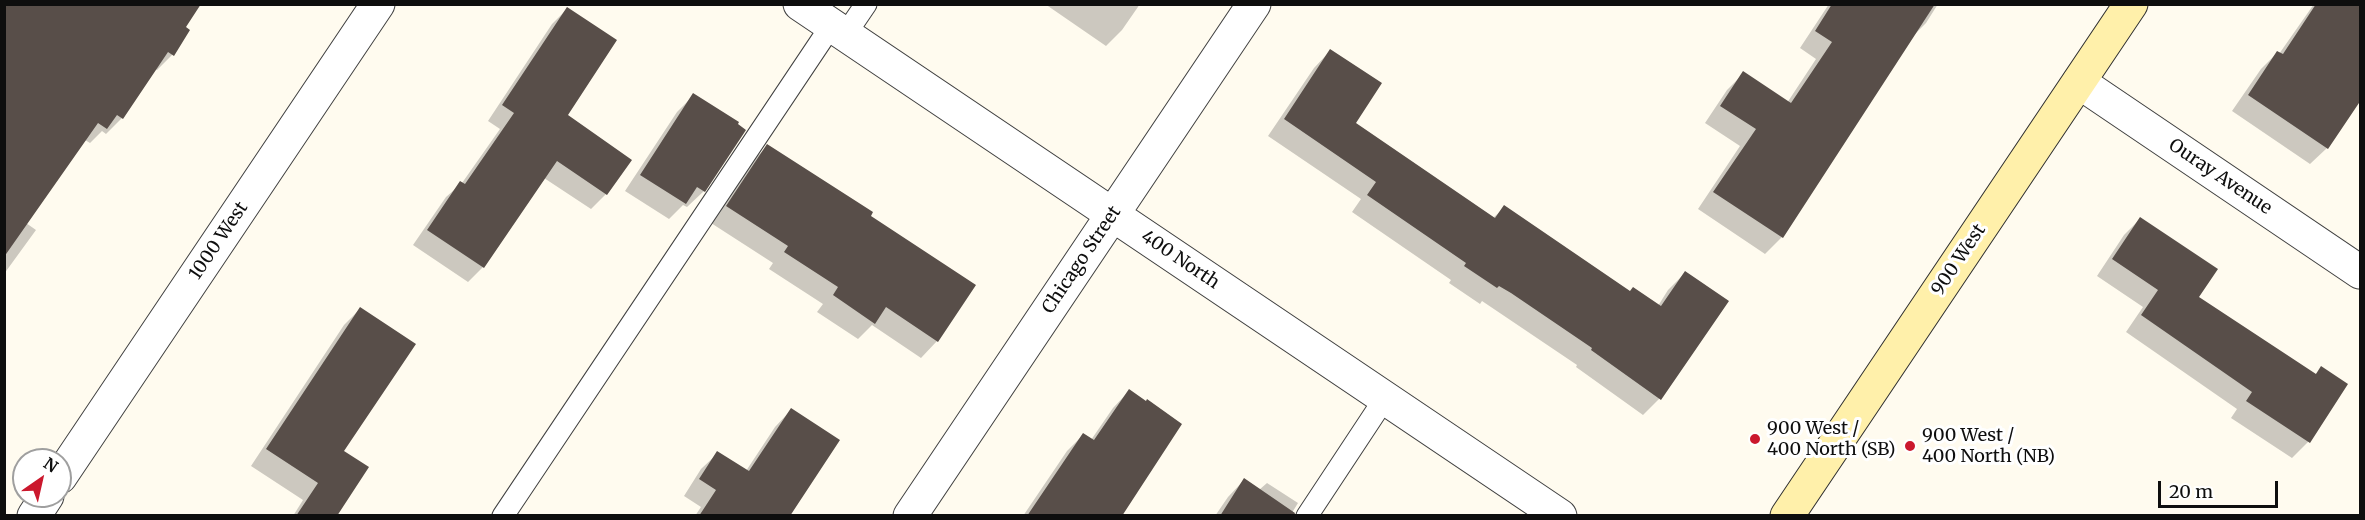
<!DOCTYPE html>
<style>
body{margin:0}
#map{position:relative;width:2365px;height:520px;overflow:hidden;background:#fffbef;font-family:Merriweather,serif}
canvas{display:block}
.frame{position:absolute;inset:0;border:6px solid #0e0e0e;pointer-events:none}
.north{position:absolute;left:12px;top:448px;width:60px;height:60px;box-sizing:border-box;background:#fff;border:2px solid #9f9f9f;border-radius:50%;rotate:34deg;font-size:16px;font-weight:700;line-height:24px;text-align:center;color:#0e0e0e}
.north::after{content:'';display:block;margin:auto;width:21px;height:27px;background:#cb182d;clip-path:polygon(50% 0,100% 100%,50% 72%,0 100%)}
.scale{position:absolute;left:2158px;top:481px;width:120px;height:27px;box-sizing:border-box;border:3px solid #0e0e0e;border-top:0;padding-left:8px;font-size:18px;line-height:21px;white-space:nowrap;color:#0e0e0e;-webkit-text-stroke:4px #fff;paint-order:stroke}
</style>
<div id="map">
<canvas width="2365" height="520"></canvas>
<div class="frame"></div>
<div class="north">N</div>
<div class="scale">20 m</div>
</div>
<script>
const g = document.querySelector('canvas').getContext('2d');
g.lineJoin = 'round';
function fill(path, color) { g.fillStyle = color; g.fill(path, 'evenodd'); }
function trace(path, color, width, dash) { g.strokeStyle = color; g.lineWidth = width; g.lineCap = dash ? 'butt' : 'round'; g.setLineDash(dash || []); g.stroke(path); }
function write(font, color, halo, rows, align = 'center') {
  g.font = font + ' Merriweather,serif'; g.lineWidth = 6; g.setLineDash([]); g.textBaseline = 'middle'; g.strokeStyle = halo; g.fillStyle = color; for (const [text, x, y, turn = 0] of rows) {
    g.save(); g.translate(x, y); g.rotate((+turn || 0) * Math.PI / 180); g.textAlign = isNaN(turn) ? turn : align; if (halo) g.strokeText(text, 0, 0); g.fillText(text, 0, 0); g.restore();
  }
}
const shadow = new Path2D(`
 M4,4L184,27L172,55L157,70L155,69L122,118L106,134L102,131L90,143L85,140L26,223L36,230L4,274Z
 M1045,4H1140L1122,30L1106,46Z
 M1829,4H1938L1926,23L1913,36L1782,237L1765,254L1698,209L1740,146L1705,123L1727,90L1744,73L1787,103L1816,59L1800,48Z
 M2314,4H2360L2327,148L2310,164L2232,111L2261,69L2277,53L2279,54Z
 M567,9L566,115L629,160L606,194L591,209L544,178L483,267L468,282L413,245L446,197L462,183L500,129L488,121L552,24Z
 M1330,51L1354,123L1493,218L1505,207L1630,292L1658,306L1668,290L1685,273L1659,399L1643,415L1576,367L1577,365L1482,301L1480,304L1449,283L1451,280L1352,212L1361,199L1268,136L1314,68Z
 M694,95L704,191L687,207L683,205L669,219L625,191L677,112Z
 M768,146L869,216L937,341L921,358L872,325L858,339L817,312L823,304L769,269L773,263L711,223L751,162Z
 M2141,218L2197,297L2315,375L2321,368L2308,442L2292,458L2231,418L2237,409L2126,332L2143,307L2097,276L2124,235Z
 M360,309L335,516H293L303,500L251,466L344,325Z
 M1129,391L1121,516H1023L1067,451L1083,435L1091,440L1113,408Z
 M791,410L788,516H695L701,507L684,496L701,469L718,453L746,471L775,427Z
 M1244,480L1259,490L1267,483L1298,503L1290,516H1215L1228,497Z`);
const building = new Path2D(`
 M4,4H201L186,27L190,30L174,56L168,52L123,119L117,115L107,129L98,123L4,257Z
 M1832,4H1935L1783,238L1713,192L1756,129L1720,106L1743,71L1791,103L1832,42L1815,31Z
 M2316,4H2361V100L2328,149L2248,95L2277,51L2283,54Z
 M567,7L617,40L568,115L632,160L607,195L557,161L484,268L427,230L460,181L465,184L514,113L502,105Z
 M1330,49L1382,83L1356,123L1495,218L1504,205L1630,291L1633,287L1661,306L1685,271L1729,301L1661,400L1591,350L1592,348L1511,293L1499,286L1497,288L1464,266L1466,263L1367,195L1376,182L1284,119Z
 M693,93L739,122L738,124L746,130L705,192L697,187L686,204L640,175Z
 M767,144L873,212L871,216L976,285L938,342L886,307L875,324L833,295L838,287L784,252L788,246L726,206Z
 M2140,217L2218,269L2199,297L2316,374L2321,366L2348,384L2310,443L2246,401L2252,392L2141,315L2158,290L2112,259Z
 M360,307L416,344L344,451L369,467L337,516H296L318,483L266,449Z
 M1129,389L1146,401L1147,399L1182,424L1122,516H1027L1083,433L1094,440Z
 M791,408L840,440L790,516H699L716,490L699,479L717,451L749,471Z
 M1244,478L1295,513L1294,516H1220Z`);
const service = new Path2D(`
 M845,35L866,4
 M503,516L831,26
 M1307,516L1385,398`);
const minor = new Path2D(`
 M800,4L1560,516
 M2079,82L2360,272
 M910,516L1254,4`);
const tertiary = new Path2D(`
 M60,477L378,4
 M34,516L47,496`);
const secondary = new Path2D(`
 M1787,516L2131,4`);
const markers = [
 [1755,439,6,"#cb182d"],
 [1910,446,6,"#cb182d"]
];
const streetNames = [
 ["Ouray Avenue",2220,177,34],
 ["1000 West",219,241,-56],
 ["Chicago Street",1082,260,-56],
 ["400 North",1180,260,34],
 ["900 West",1959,260,-56]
];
const poiNames = [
 ["900 West /",1767,429],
 ["400 North (SB)",1767,450],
 ["900 West /",1922,436],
 ["400 North (NB)",1922,457]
];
fill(shadow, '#0003');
fill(building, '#584e49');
trace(service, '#414141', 23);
trace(minor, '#414141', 35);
trace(tertiary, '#414141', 35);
trace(secondary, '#303030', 35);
trace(service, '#fff', 21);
trace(minor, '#fff', 33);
trace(tertiary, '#fff', 33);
trace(secondary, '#fff0aa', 33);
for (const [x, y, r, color] of markers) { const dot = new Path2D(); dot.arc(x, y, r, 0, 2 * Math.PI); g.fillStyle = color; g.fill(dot); trace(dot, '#fff', 2); }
write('18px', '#0e0e0e', '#fff', streetNames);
write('18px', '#0e0e0e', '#fff', poiNames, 'left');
</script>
